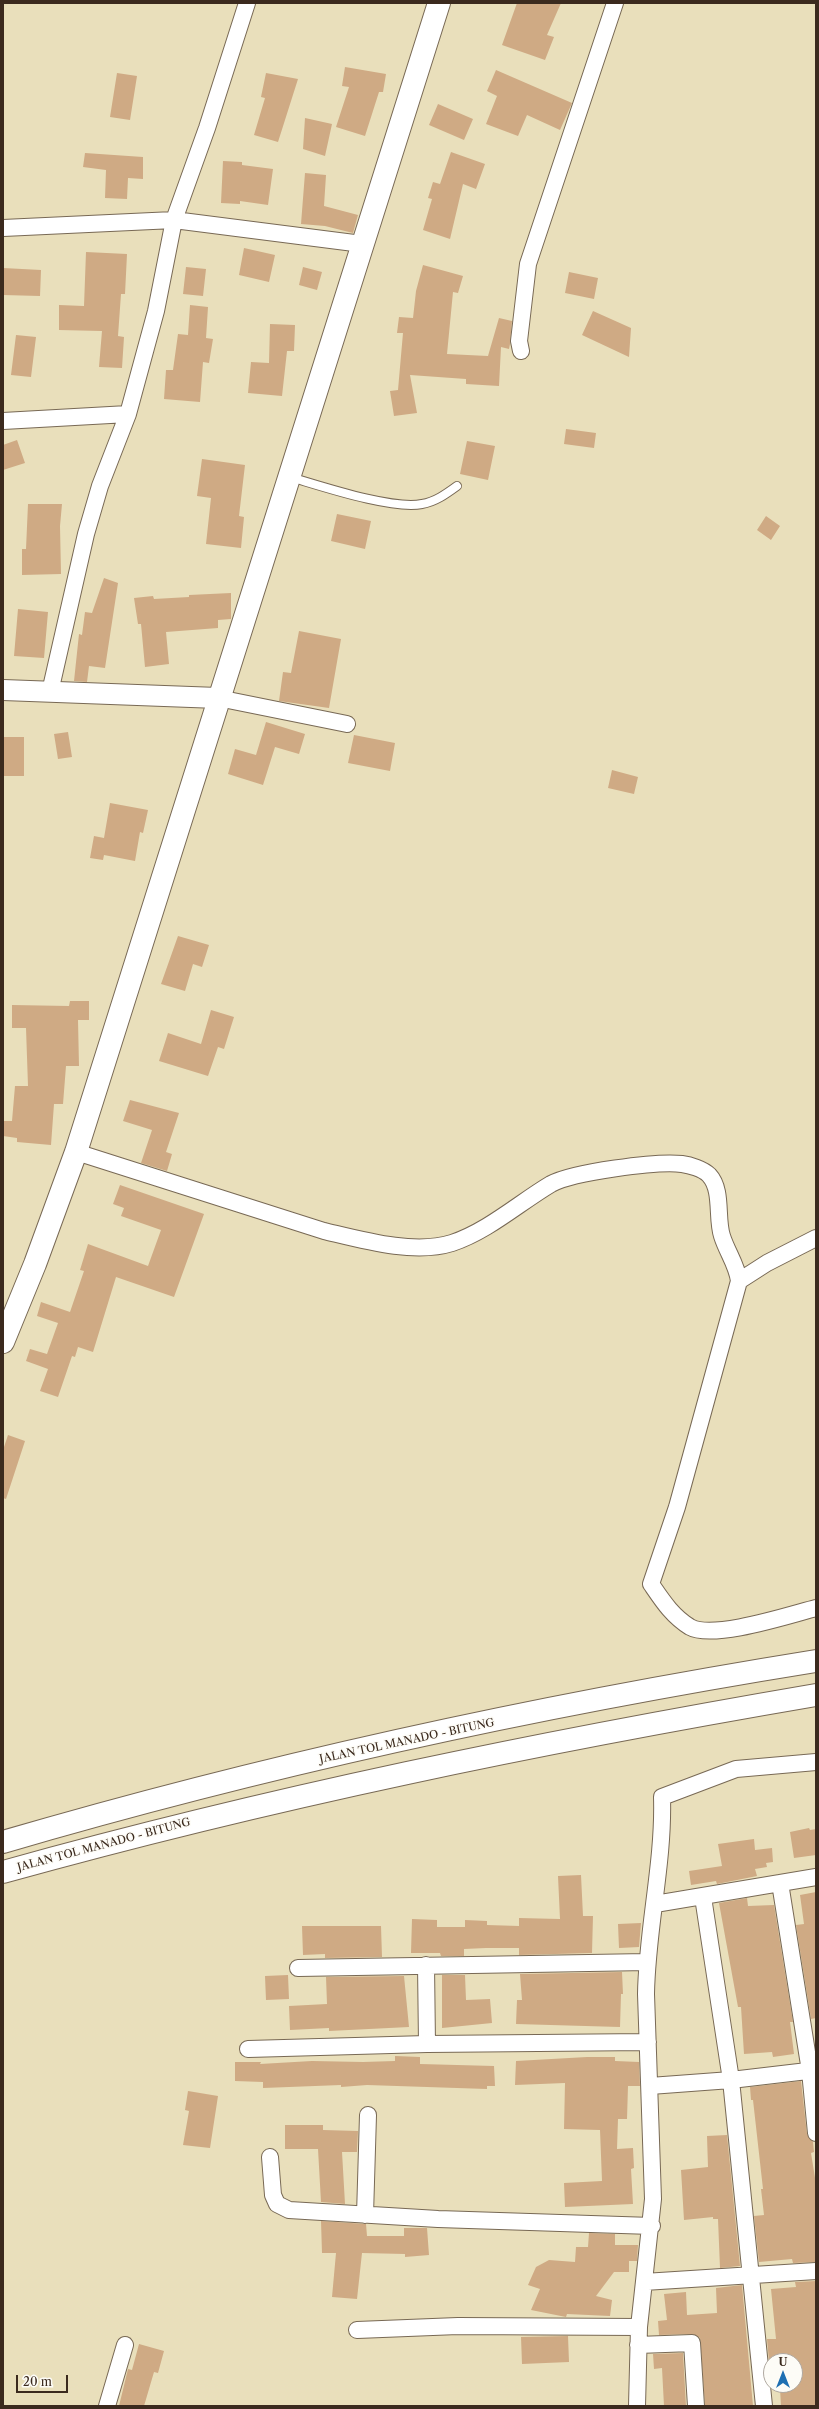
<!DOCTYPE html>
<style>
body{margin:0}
#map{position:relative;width:819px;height:2409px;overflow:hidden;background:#e9dfbb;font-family:"Libre Caslon Text",serif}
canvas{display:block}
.frame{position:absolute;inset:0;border:4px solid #3b2a1e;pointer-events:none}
.north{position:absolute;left:763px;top:2353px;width:40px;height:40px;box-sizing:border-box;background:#fdfcf7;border:1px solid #afa8a0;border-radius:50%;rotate:0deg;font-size:11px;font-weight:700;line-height:16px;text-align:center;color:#3b2a1e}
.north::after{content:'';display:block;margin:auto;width:14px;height:18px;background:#1f6fb2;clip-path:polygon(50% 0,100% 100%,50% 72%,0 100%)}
.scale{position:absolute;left:16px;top:2375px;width:52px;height:18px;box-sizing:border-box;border:2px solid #3b2a1e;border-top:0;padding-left:5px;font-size:12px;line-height:14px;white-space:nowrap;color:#3b2a1e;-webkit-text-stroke:3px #fdfcf7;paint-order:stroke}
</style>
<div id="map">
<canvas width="819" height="2409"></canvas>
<div class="frame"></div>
<div class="north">U</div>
<div class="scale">20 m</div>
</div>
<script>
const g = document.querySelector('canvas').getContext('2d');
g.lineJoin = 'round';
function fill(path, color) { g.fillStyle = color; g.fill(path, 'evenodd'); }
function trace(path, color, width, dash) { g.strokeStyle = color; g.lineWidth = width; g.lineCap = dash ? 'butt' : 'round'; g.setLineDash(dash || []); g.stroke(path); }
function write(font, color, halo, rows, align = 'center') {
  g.font = font + ' "Libre Caslon Text",serif'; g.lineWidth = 3; g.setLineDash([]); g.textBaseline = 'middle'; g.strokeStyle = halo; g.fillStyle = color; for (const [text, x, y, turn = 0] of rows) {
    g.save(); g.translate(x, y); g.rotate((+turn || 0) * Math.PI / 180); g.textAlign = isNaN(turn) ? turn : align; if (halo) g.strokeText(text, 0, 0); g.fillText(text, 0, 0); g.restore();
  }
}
const building = new Path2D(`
 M517,3H561L547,35L554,37L545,60L502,45Z
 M345,67L386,74L383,92H379L365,136L336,127L349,87L342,86Z
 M496,70L572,103L560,130L527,115L518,136L486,124L497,96L487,91Z
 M117,73L137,76L130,120L110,117Z
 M266,73L298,79L278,142L254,135L265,98L261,97Z
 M438,104L473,119L464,140L429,125Z
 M305,118L332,124L325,156L303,149Z
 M451,152L485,164L476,189L463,184L450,239L423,230L432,199L428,198L433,182L440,184Z
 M85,153L143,157V179L128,178L127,199L105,198L106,170L83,167Z
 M223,161L242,162V165L273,169L268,205L240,201V204L221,203Z
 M305,173L326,175L324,206L358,215L353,233L325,226L301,224Z
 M244,248L275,255L269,282L239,275Z
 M86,252L127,254L125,294H121L118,336L124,337L122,368L99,367L102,331L59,330V305L84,306Z
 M423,265L463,276L458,293L453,292L447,354L488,356L499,318L512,321L510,344L509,349L501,347L499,386L466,384V379L410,375L417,413L394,416L390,391L398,390L403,333H397L399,317L413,318L416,291Z
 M186,267L206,269L203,296L183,294Z
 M303,267L322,272L317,290L299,285Z
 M3,268L41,270L40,296L3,295Z
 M569,272L598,278L594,299L565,293Z
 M190,305L208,307L206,338L213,339L209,363L203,362L200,402L164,399L166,370H173L178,334L188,335Z
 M593,311L631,328L629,357L582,335Z
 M270,324L295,325L294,351H287L282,396L248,393L251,362L269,363Z
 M16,335L36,337L31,377L11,375Z
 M566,429L596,433L594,448L564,444Z
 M17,440L25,463L3,470V445Z
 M467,441L495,446L488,480L460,474Z
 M202,459L245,465L239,516L244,517L241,548L206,544L211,498L197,496Z
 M28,504H62L60,526L61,574L22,575V549H26Z
 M337,514L371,521L365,549L331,541Z
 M766,516L780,526L771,540L757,530Z
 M104,578L118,583L105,668L89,666L87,682L74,681L79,634L82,635L85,612L92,613Z
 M231,593V619L218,620V628L166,632L169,664L145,667L141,624H138L134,598L153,596L154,599L189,597V595Z
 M18,609L48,612L44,658L14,656Z
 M299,631L341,639L329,708L279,701L283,672L291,673Z
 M266,722L305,734L299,754L275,747L263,785L228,774L235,749L256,755Z
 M68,732L72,757L58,759L54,734Z
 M354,735L395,743L390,771L348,763Z
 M3,737H24V776H3Z
 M612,770L638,777L634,794L608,788Z
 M110,803L148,810L143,833L140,832L135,861L104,855L103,860L90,858L94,836L104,838Z
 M178,936L209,945L202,967L193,964L185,991L161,984Z
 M70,1001H89V1020H78L79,1066H66L63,1104H54L51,1145L17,1142V1138L3,1136V1121H12L15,1086H28L26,1028H12V1005L69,1006Z
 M211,1010L234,1017L224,1049L218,1047L208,1076L159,1061L168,1033L201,1044Z
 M130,1100L179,1113L166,1152L172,1154L167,1171L141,1163L152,1130L123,1121Z
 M120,1185L204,1214L174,1297L116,1277L93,1352L78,1347L75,1357L72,1356L58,1397L40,1391L48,1369L26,1361L30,1349L47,1354L58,1323L37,1316L41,1302L70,1312L84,1271L80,1270L88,1244L148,1266L161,1230L121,1216L124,1208L113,1204Z
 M8,1435L25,1441L6,1499L3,1498V1450Z
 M809,1828L810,1830L816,1829V1855L794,1858L790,1832Z
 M754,1839L755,1850L772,1848L773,1862L766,1863L767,1867L755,1869L757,1876L717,1884L716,1881L691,1885L689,1871L722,1866L718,1844Z
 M581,1875L583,1916H593L592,1953L519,1955V1948H486L464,1949V1956H441L440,1953H411L412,1919L437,1920V1927H465V1920L487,1921V1925L519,1926V1918L560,1919L558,1876Z
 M816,1892V2018L811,2019L796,1925L804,1924L800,1895Z
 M747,1898L748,1906L774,1905L793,2022H790L794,2054L773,2057L772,2052L744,2054L741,2007H738L719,1903Z
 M641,1923L639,1947L619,1948L618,1924Z
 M302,1926H381L382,1957L325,1958V1954L303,1955Z
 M622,1972L623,1994H621L620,2027L516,2024L517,2000H522L520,1974Z
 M288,1975L289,1999L266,2000L265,1976Z
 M442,1975H465L466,2000L490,1999L492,2023L442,2028Z
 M404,1976L409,2027L329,2031V2028L290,2030L289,2006L327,2004L326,1977Z
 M395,2056L420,2057V2064L494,2066L495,2086H487V2089L367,2085L341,2087V2085L263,2088V2082L235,2081V2062H261L260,2064L312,2061L363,2062L395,2061Z
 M587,2057H615V2061L639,2062L640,2086H628L627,2119H618L617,2149L633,2148L634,2168L631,2169L633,2204L565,2207L564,2183L602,2181L600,2130L564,2129L565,2083L515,2085L516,2061Z
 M801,2081L807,2134L813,2142L814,2152L811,2153L816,2184V2262L793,2263L792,2259L759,2262L754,2216L764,2215L761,2189H763L753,2100H751L750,2087Z
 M188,2091L218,2096L210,2148L183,2145L189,2111L185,2110Z
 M285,2125H323V2130L358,2131L357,2152H342L345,2204L321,2202L318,2149H285Z
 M727,2135L740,2266L720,2268L718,2219H713V2217L684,2220L681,2170L708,2167L707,2136Z
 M321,2221L366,2224L367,2236H404V2228H427L429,2255L405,2257V2254L362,2253L357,2299L332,2297L336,2253H322Z
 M589,2233L615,2234V2245H638L637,2261H629V2272H614L596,2296L612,2300L610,2316L567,2314L566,2317L531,2310L540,2289L528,2285L536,2267L549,2260L575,2262L576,2247H588Z
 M816,2281V2405L781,2406L780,2388L795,2387V2361H769L767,2339H776L771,2289L796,2287L795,2282Z
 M742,2285L753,2406H705L700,2338L692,2334L659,2335L658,2321L667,2320L664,2294L686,2292L687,2315L717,2313L716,2288Z
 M568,2336L569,2362L522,2364L521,2337Z
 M139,2344L164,2351L158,2373L154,2372L144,2406H119L128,2369L132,2370Z
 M683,2353L686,2406H664L662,2368L654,2369L653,2354Z`);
const service = new Path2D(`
 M290,477C321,486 392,510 422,504C435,502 446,494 457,486`);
const minor = new Path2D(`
 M3,228L174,220L207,128L247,3
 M521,351L519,341L528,264L615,3
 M3,421L128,414
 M50,692L86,534L100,486L128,414L156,311L174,220L362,244
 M218,698L347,724
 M76,1152L324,1231C362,1240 414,1255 452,1243C488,1231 519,1203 551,1184C573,1172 657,1161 682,1164C690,1165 703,1169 709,1175C723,1190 716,1218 722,1236C727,1252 737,1265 739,1281L677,1507L651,1584C662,1600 672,1616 690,1627C713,1640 789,1615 816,1608
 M739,1281L767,1263L816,1238
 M780,1883L810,2071L816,2133
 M703,1897L731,2080L764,2406
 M655,1904L816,1877
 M426,1965L427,2044
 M298,1968L647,1962
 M248,2049L427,2044L648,2042
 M650,2086L731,2080L816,2070
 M270,2157L273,2195L277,2204L289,2210L438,2219L652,2226
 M365,2215L368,2115
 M644,2282L816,2271
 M357,2330L458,2326L639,2327
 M638,2345L692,2343L696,2406
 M107,2406L125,2345
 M637,2406L639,2327L653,2199L646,1994C647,1928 664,1863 662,1797L736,1769L816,1762`);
const tertiary = new Path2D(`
 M3,690L218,698`);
const trunk = new Path2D(`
 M3,1342L35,1264L76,1152L439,3`);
const motorway = new Path2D(`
 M3,1842C269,1764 542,1705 816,1661
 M3,1872C272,1797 541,1742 816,1695`);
const streetNames = [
 ["JALAN TOL MANADO - BITUNG",407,1741,-12],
 ["JALAN TOL MANADO - BITUNG",104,1845,-15]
];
fill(building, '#cfaa84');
trace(service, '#786955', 10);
trace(minor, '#786955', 18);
trace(tertiary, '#786955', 22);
trace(trunk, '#786955', 24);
trace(motorway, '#786955', 24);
trace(service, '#fff', 8);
trace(minor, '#fff', 16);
trace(tertiary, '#fff', 20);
trace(trunk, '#fff', 22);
trace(motorway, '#fff', 22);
write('11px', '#3b2a1e', '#fdfcf7', streetNames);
</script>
